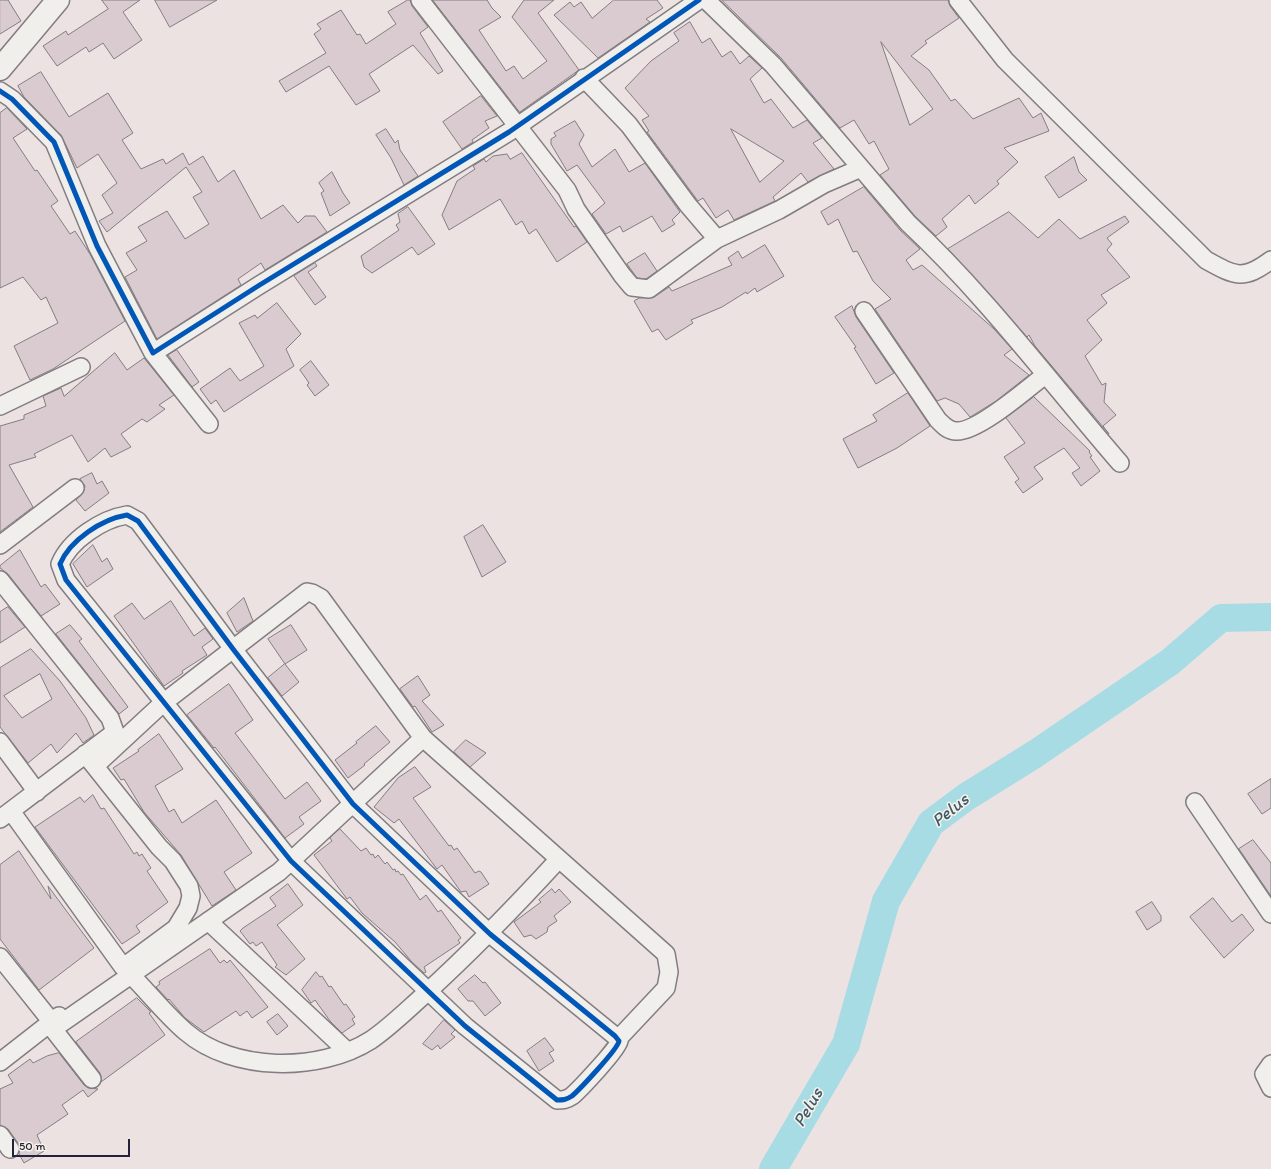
<!DOCTYPE html>
<style>
body{margin:0}
#map{position:relative;width:1271px;height:1169px;overflow:hidden;background:#ede2e2;font-family:Itim,sans-serif}
canvas{display:block}
.scale{position:absolute;left:12px;top:1139px;width:118px;height:18px;box-sizing:border-box;border:2px solid #22223b;border-top:0;padding-left:5px;font-size:12px;line-height:14px;white-space:nowrap;color:#22223b;-webkit-text-stroke:3px #f7f3e8;paint-order:stroke}
</style>
<div id="map">
<canvas width="1271" height="1169"></canvas>
<div class="scale">50 m</div>
</div>
<script>
const g = document.querySelector('canvas').getContext('2d');
g.lineJoin = 'round';
function trace(path, color, width, dash) { g.strokeStyle = color; g.lineWidth = width; g.lineCap = dash ? 'butt' : 'round'; g.setLineDash(dash || []); g.stroke(path); }
function fill(path, color) { g.fillStyle = color; g.fill(path, 'evenodd'); }
function write(font, color, halo, rows, align = 'center') {
  g.font = font + ' Itim,sans-serif'; g.lineWidth = 3; g.setLineDash([]); g.textBaseline = 'middle'; g.strokeStyle = halo; g.fillStyle = color; for (const [text, x, y, turn = 0] of rows) {
    g.save(); g.translate(x, y); g.rotate((+turn || 0) * Math.PI / 180); g.textAlign = isNaN(turn) ? turn : align; if (halo) g.strokeText(text, 0, 0); g.fillText(text, 0, 0); g.restore();
  }
}
const river = new Path2D(`
 M773,1169L846,1044L886,901L931,823L966,797L1035,754L1170,662L1221,618L1271,617`);
const building = new Path2D(`
 M0,0H8L21,21L0,34Z
 M102,0H140L123,12L142,40L114,59L103,43L89,52L86,47L57,66L43,46L66,31L68,35L108,9Z
 M155,0H217L170,27Z
 M408,0H410L412,6L428,27L420,33L443,71L438,74L413,45L369,74L380,91L356,105L329,66L286,92L279,81L326,53L314,34L321,29L317,24L341,10L357,35L360,34L366,44L396,24L388,12Z
 M433,0H487L492,8L501,17L479,30L506,71L514,66L523,79L547,61L512,17L524,0H554L538,13L579,70L520,112Z
 M614,0H657L663,8L646,19L650,22L598,58L554,15L570,2L574,7L581,2L592,18Z
 M722,0H948L950,6L959,18L925,41L927,43L911,56L929,70L951,101L955,99L973,119L1019,98L1033,118L1041,113L1049,131L1004,148L1018,162L997,181L999,184L975,204L969,195L942,219L947,227L936,236L915,216L880,175L889,169L874,141L869,144L854,120L840,128L781,58ZM881,42L933,109L910,125Z
 M690,22L702,43L710,38L722,57L731,51L740,64L749,56L762,68L750,79L764,103L771,99L793,128L807,120L822,138L813,143L834,169L808,182L801,173L773,197L775,201L734,220L728,210L716,218L703,198L698,201L647,132L649,131L642,120L649,116L625,88L651,61L679,41L674,33ZM731,129L784,161L760,182Z
 M41,72L69,117L108,93L133,133L122,140L141,169L163,159L166,164L183,153L189,165L203,156L218,182L234,170L261,219L283,205L298,223L305,216H315L327,232L265,270L261,263L238,279L241,285L157,339L125,277L137,270L126,253L147,241L138,227L167,211L185,239L209,224L193,197L202,192L186,167L107,232L99,221L113,213L102,195L117,183L98,154L77,168L61,135L24,97L18,86Z
 M481,96L497,116L485,121L489,128L472,140L473,142L462,149L443,122Z
 M7,108L27,129L13,138L35,171L37,170L58,201L51,206L70,234L75,231L90,254L125,321L53,369L30,380L14,346L58,323L46,297L41,300L23,277L0,288V113Z
 M575,121L584,135L579,144L592,167L615,149L629,172L645,163L680,212L672,220L675,224L662,232L652,216L623,232L620,226L606,234L592,214L605,203L577,165L567,171L551,144V139L556,136L554,133Z
 M386,129L395,143L398,140L400,150L418,176L404,185L391,158L376,135Z
 M522,153L574,227L576,226L587,242L557,262L536,229L529,234L522,221L516,225L500,199L449,230L442,215L457,181L475,169L473,166L484,159L486,162L493,156L507,154L510,159Z
 M1074,157L1079,172L1087,180L1059,198L1045,177Z
 M332,172L343,193L350,203L330,216L321,193L324,191L319,183Z
 M864,187L900,230L920,249L906,260L913,270L922,265L994,329L1012,349L1004,355L1029,375L996,401L972,416L970,417L959,404L945,398L937,401L875,309L891,299L873,281L857,251L853,252L838,219L828,225L821,212Z
 M408,207L435,244L418,255L412,247L372,273L364,267L361,256L399,230L396,225L400,222L398,214Z
 M1009,212L1038,238L1059,219L1080,239L1125,216L1129,222L1107,238L1112,244L1107,250L1130,277L1101,295L1107,303L1087,320L1102,340L1085,356L1102,385L1106,383L1104,402L1116,415L1103,426L1109,434L1035,346L1029,335L1027,337L948,249Z
 M765,245L784,276L757,292L755,288L747,294L746,292L722,307L691,320L693,323L666,340L658,329L652,332L634,301L639,298L654,297L669,287L672,291L732,265L728,258L738,251L742,258Z
 M645,253L657,271L646,279L637,278L627,264Z
 M315,263L317,266L308,272L326,297L315,305L294,276Z
 M277,303L301,334L286,349L294,366L224,412L216,400L211,404L200,389L230,368L240,381L264,366L239,323L255,315L257,318Z
 M852,306L856,317L894,373L876,384L854,348L856,347L835,317Z
 M177,350L199,382L192,387L168,355Z
 M115,353L127,370L144,358L174,395L159,405L165,409L147,422L142,419L121,434L131,447L111,457L105,448L88,462L72,435L34,454L36,457L9,465L33,507L0,532V426L24,419V415L46,406L43,396L61,388L64,396Z
 M311,361L329,385L315,396L307,385L309,383L300,370Z
 M908,393L930,426L897,448L858,468L843,439L877,421L873,415Z
 M1034,397L1090,451L1089,452L1092,456L1090,457L1100,471L1081,486L1072,473L1080,468L1064,448L1034,467L1043,479L1023,493L1015,482L1019,479L1004,457L1025,443L1006,418Z
 M92,473L97,484L102,481L109,493L85,511L76,500L84,491L85,486L80,479Z
 M483,525L506,562L482,577L464,537Z
 M93,545L102,562L107,558L113,569L87,587L73,564Z
 M20,550L41,587L45,584L60,604L41,616L8,574L0,568V566Z
 M244,598L253,621L237,632L227,613Z
 M171,601L194,636L205,628L213,639L202,647L207,655L182,671L183,673L164,686L114,616L132,603L144,619Z
 M8,607L25,627L0,643V612Z
 M70,625L82,639L79,641L128,707L119,714L56,634Z
 M291,625L307,650L285,664L268,639Z
 M31,649L60,681L86,718L94,735L83,743L76,733L57,753L51,744L28,763L0,727V668ZM40,674L52,699L22,718L4,696Z
 M285,664L299,682L282,696L268,678Z
 M418,676L430,695L422,701L444,725L432,732L415,706L413,707L400,689Z
 M229,684L253,720L235,733L285,799L307,782L321,801L299,817L304,824L285,838L215,747L214,748L187,715Z
 M376,726L390,742L364,764L365,765L348,778L335,760L357,743L356,742Z
 M159,734L183,769L155,786L169,812L174,809L182,823L216,800L252,853L224,872L236,890L212,906L181,855L144,812L124,779L121,780L113,768L139,751L138,750Z
 M466,740L486,753L470,767L454,752Z
 M415,767L431,787L413,798L449,846L451,845L454,850L457,848L475,873L479,871L481,872L489,884L472,895L469,897L466,891L461,892L442,865L437,869L399,819L394,823L374,807L398,778Z
 M1271,779V808L1262,814L1248,794Z
 M93,795L101,809L104,808L134,854L137,852L139,856L142,854L151,868L147,871L168,902L136,926L140,932L122,944L35,827L80,797L84,802Z
 M340,829L361,851L366,848L371,855L373,854L375,858L378,855L385,864L387,862L393,870L395,869L396,872L398,871L401,875L403,874L420,900L426,895L438,912L441,910L461,938L458,940L460,943L424,967L426,972L424,973L412,962L395,942L362,913L350,897L347,899L314,855L332,841L330,838Z
 M1253,840L1271,863V896L1239,849Z
 M19,851L51,899L48,886L94,948L39,990L0,939V865Z
 M288,884L303,905L277,925L305,959L286,975L275,967L277,965L262,942L256,946L253,942L250,944L240,931L243,928L276,906L270,898Z
 M552,889L555,893L559,889L571,902L554,916L557,921L548,927L547,932L536,939L531,935L524,937L514,922L541,902L539,900Z
 M1213,898L1232,922L1242,914L1254,930L1224,958L1190,917Z
 M1152,902L1161,916V921L1147,930L1136,912Z
 M210,949L220,963L224,960L227,963L230,960L268,1007L252,1018L247,1011L240,1016L236,1011L204,1032L185,1018L169,999L168,1000L156,987L160,984L159,982Z
 M316,972L320,977L322,976L329,987L331,986L344,1005L346,1004L355,1017L352,1019L355,1024L342,1033L330,1021L315,1000L311,1003L302,990Z
 M475,975L483,983L485,982L501,1003L485,1016L473,1001H468L458,989Z
 M137,998L151,1012L149,1013L165,1035L101,1082L100,1073L76,1042Z
 M278,1014L288,1026L277,1035L267,1022Z
 M444,1020L455,1030L451,1034L455,1037L440,1049L438,1045L432,1050L423,1044Z
 M545,1038L554,1050L549,1053L554,1061L539,1071L527,1051Z
 M59,1053L84,1085L89,1088L98,1089L88,1097L83,1090L62,1105L68,1114L37,1135L44,1151L24,1163L19,1154L20,1148L18,1143L8,1129L0,1125V1089L13,1083L8,1075L30,1059L33,1063L47,1056Z`);
const minor = new Path2D(`
 M420,0L567,190L576,209L622,275L632,287L649,289L717,239L779,210L824,184L861,168
 M706,0L773,65L908,223C986,296 1050,382 1120,463
 M958,0L1005,60L1206,260C1235,276 1243,281 1271,260
 M584,78L629,125L688,205L717,239
 M0,91L12,99L54,142L97,246L153,353L258,286L509,132L699,0
 M864,311L938,420C943,425 948,431 956,431C977,433 1027,389 1045,375
 M153,353L209,424
 M0,406L81,367
 M127,515L138,521L233,649L353,804L490,934L615,1036L619,1041C618,1049 579,1090 572,1096C566,1100 563,1100 557,1100L465,1026L291,861L66,580L60,564C70,540 102,519 127,515Z
 M0,545L75,488
 M0,580L110,718L115,732L0,819
 M0,742L37,792
 M85,754L159,847L173,861L189,886L191,896L188,908L176,928L126,965
 M95,766L163,703L307,592L312,593L321,598L423,738L666,954L669,972L666,988L618,1039
 M1195,802L1271,914
 M11,811L123,967
 M208,921L347,1051
 M0,957L51,1021L53,1029L92,1079
 M131,975C149,993 166,1015 186,1032C233,1072 319,1073 371,1040C390,1027 407,1010 424,995C471,952 515,907 558,860
 M53,1029L279,872L423,738
 M0,1062L59,1016
 M1271,1064L1264,1074L1271,1088
 M0,1135L10,1149`);
const primary = new Path2D(`
 M0,69L58,0`);
const cycleway = new Path2D(`
 M0,91L12,99L54,142L97,246L153,353L258,286L509,132L699,0
 M127,515L138,521L233,649L353,804L490,934L615,1036L619,1041C618,1049 579,1090 572,1096C566,1100 563,1100 557,1100L465,1026L291,861L66,580L60,564C70,540 102,519 127,515Z`);
const waterNames = [
 ["Pelus",951,811,-39],
 ["Pelus",809,1108,-60]
];
trace(river, '#a8dce5', 28);
fill(building, '#dacbd1');
trace(building, '#827d82', 1);
trace(minor, '#827d82', 20);
trace(primary, '#827d82', 25);
trace(minor, '#f1efeb', 17);
trace(primary, '#f1efeb', 22);
trace(cycleway, '#0057b8', 5);
write('italic 18px', '#41596e', '#f7f3e8', waterNames);
</script>
